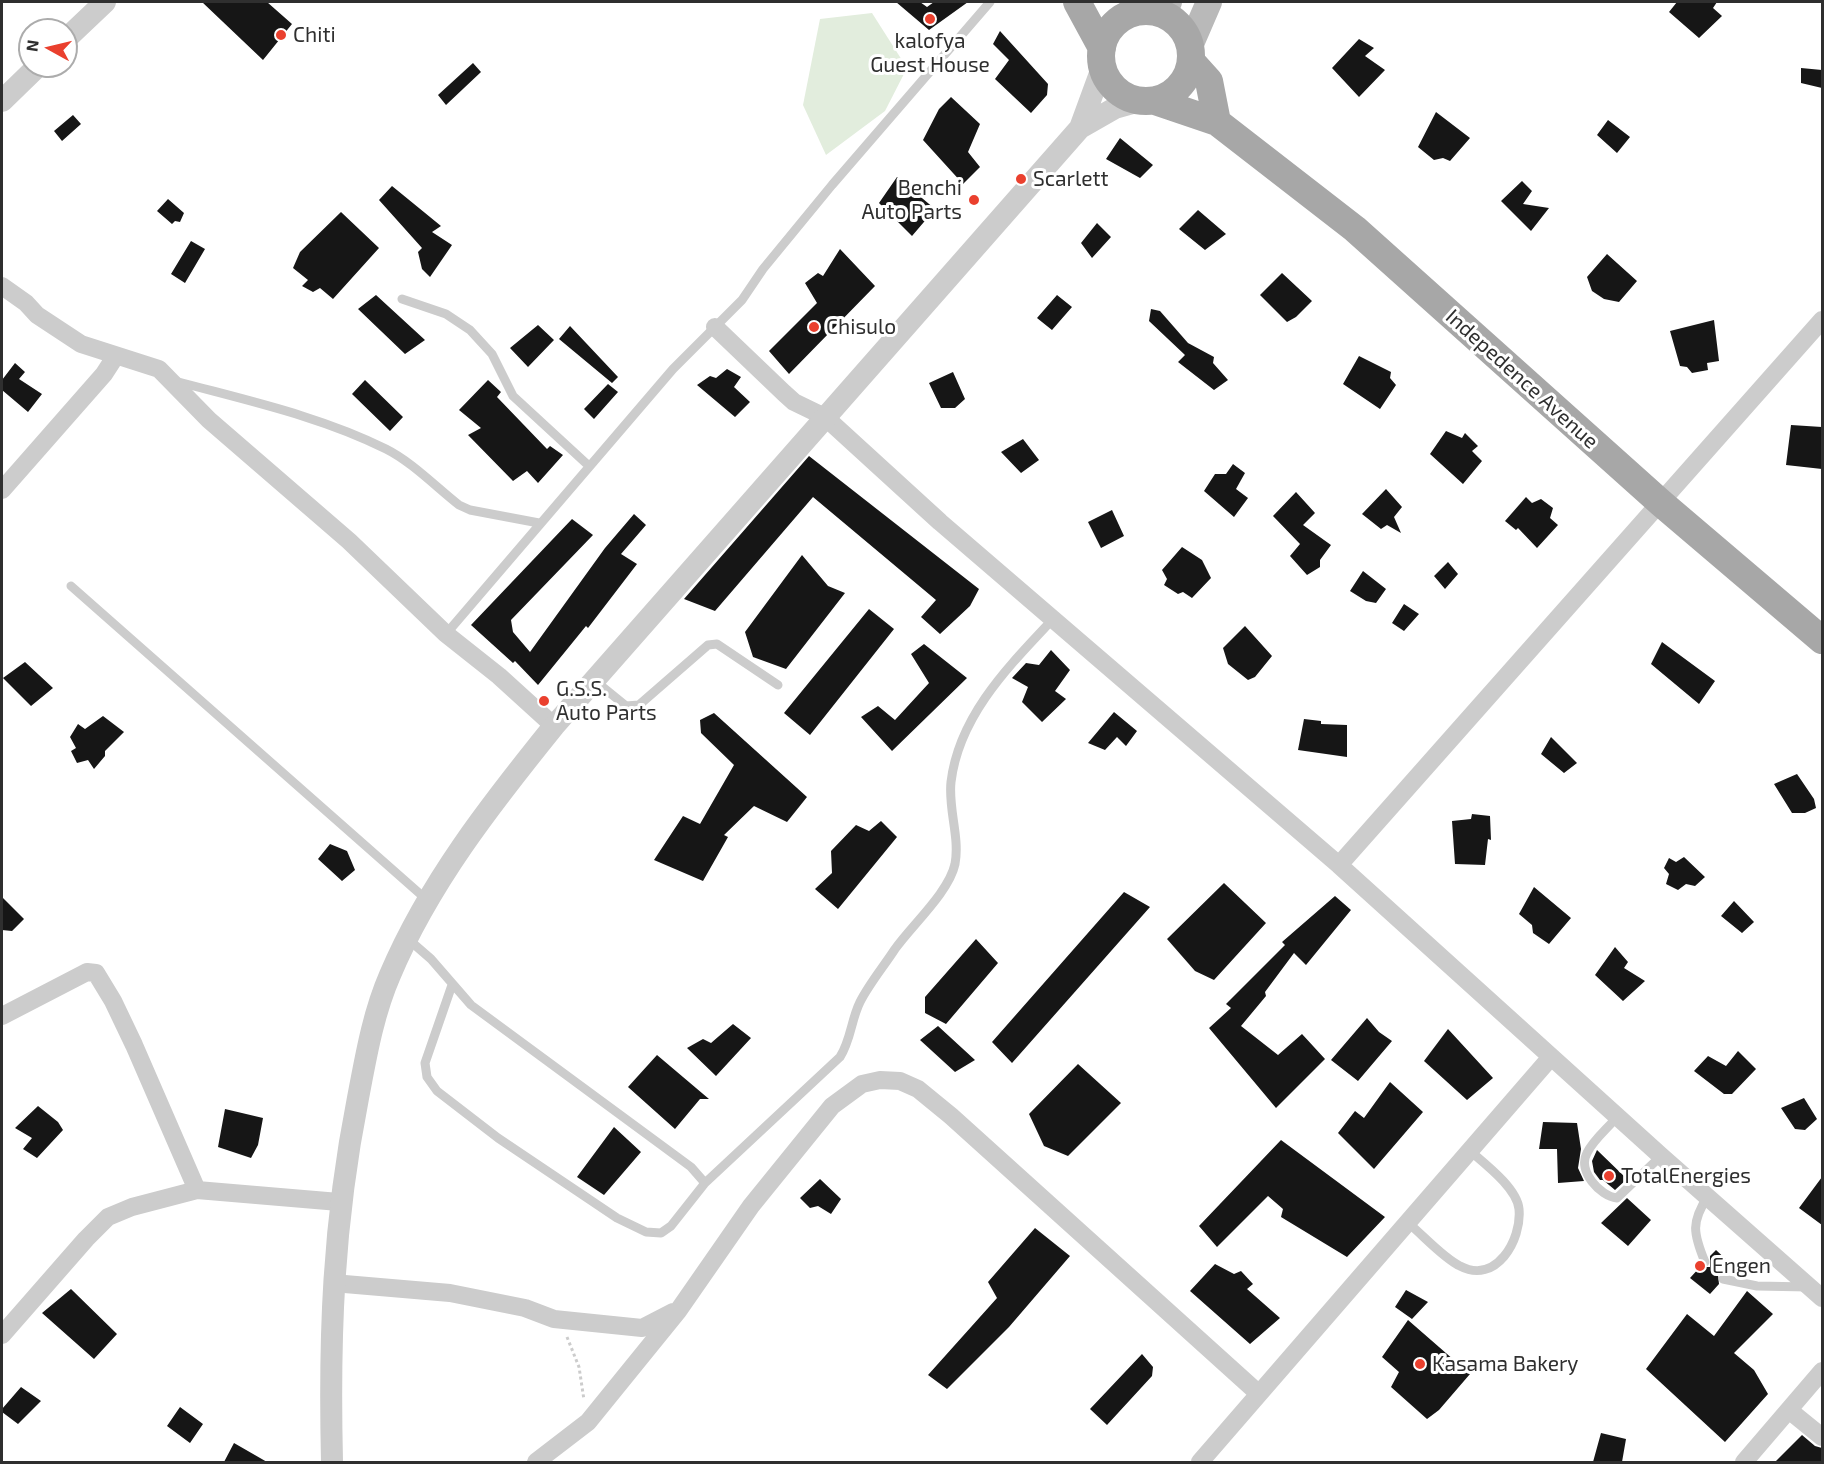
<!DOCTYPE html>
<style>
body{margin:0}
#map{position:relative;width:1824px;height:1464px;overflow:hidden;background:#fff;font-family:"Exo 2",sans-serif}
canvas{display:block}
.frame{position:absolute;inset:0;border:3px solid #2f2f2f;pointer-events:none}
.north{position:absolute;left:18px;top:18px;width:60px;height:60px;box-sizing:border-box;background:#fff;border:2px solid #acacac;border-radius:50%;rotate:278deg;font-size:16px;font-weight:700;line-height:24px;text-align:center;color:#2f2f2f}
.north::after{content:'';display:block;margin:auto;width:21px;height:27px;background:#ea402e;clip-path:polygon(50% 0,100% 100%,50% 72%,0 100%)}
</style>
<div id="map">
<canvas width="1824" height="1464"></canvas>
<div class="frame"></div>
<div class="north">N</div>
</div>
<script>
const g = document.querySelector('canvas').getContext('2d');
g.lineJoin = 'round';
function fill(path, color) { g.fillStyle = color; g.fill(path, 'evenodd'); }
function trace(path, color, width, dash) { g.strokeStyle = color; g.lineWidth = width; g.lineCap = dash ? 'butt' : 'round'; g.setLineDash(dash || []); g.stroke(path); }
function write(font, color, halo, rows, align = 'center') {
  g.font = font + ' "Exo 2",sans-serif'; g.lineWidth = 6; g.setLineDash([]); g.textBaseline = 'middle'; g.strokeStyle = halo; g.fillStyle = color; for (const [text, x, y, turn = 0] of rows) {
    g.save(); g.translate(x, y); g.rotate((+turn || 0) * Math.PI / 180); g.textAlign = isNaN(turn) ? turn : align; if (halo) g.strokeText(text, 0, 0); g.fillText(text, 0, 0); g.restore();
  }
}
const green = new Path2D(`
 M872,13L907,68L885,111L826,155L803,105L820,19Z`);
const building = new Path2D(`
 M202,2H267L292,24L263,60Z
 M896,2H920L927,7L934,2H968L929,30Z
 M1677,2H1717L1713,8L1722,16L1699,38L1669,12Z
 M1000,31L1048,84L1047,95L1031,113L995,79L1009,60L993,44Z
 M1359,39L1374,48L1365,56L1385,70L1359,97L1332,68Z
 M473,63L481,72L446,105L438,95Z
 M1801,68L1822,70V88L1801,83Z
 M951,97L980,124L968,152L980,167L963,184L923,140L939,109Z
 M1436,112L1470,138L1450,161L1443,158L1434,160L1418,147Z
 M73,115L81,124L62,141L54,131Z
 M1608,120L1630,137L1617,153L1597,135Z
 M1120,138L1153,165L1140,178L1106,159Z
 M897,177L935,209L912,236L879,203Z
 M1522,181L1532,191L1523,204L1549,208L1531,231L1501,201Z
 M392,186L441,226L432,232L452,245L430,277L422,269L418,252L422,248L379,200Z
 M168,199L184,213L180,222L175,221L172,224L157,211Z
 M1198,210L1226,234L1205,250L1179,229Z
 M341,212L379,248L333,299L320,288L313,292L302,286L308,280L293,268L300,252Z
 M1097,223L1111,237L1092,258L1081,243Z
 M191,241L205,249L185,283L171,274Z
 M840,249L875,286L789,374L769,351L817,303L805,283L818,273L823,276Z
 M1607,254L1637,281L1619,302L1604,299L1592,291L1587,277Z
 M1282,273L1312,301L1296,317L1287,322L1260,295Z
 M376,295L425,340L405,354L358,309Z
 M1057,295L1072,307L1052,330L1037,318Z
 M1151,309L1160,311L1188,343L1214,357L1213,363L1228,380L1214,390L1178,362L1185,355L1149,321Z
 M1714,320L1719,361L1707,363L1708,370L1692,373L1687,367L1680,366L1670,331Z
 M538,325L554,340L528,367L510,348Z
 M570,326L618,377L612,383L559,339Z
 M1359,356L1391,372L1390,378L1396,385L1380,409L1343,384Z
 M15,363L25,372L19,379L42,394L28,412L2,390V380Z
 M727,369L741,377L734,387L750,402L735,417L697,385L710,376L716,378Z
 M953,372L965,399L955,408H941L929,383Z
 M365,380L403,417L390,431L352,394Z
 M488,380L501,392L497,397L547,449L550,446L563,455L538,483L527,471L513,481L468,435L481,428L459,410Z
 M608,384L618,392L594,419L584,409Z
 M1791,425L1822,427V469L1786,465Z
 M1446,431L1462,438L1465,433L1478,446L1472,451L1482,461L1463,484L1430,454Z
 M1023,439L1039,460L1021,473L1001,452Z
 M809,456L979,589L970,606L940,634L921,617L936,600L813,497L715,611L684,599Z
 M1233,464L1245,473L1236,489L1248,498L1234,517L1204,491L1215,474H1226Z
 M1386,489L1402,507L1394,517L1401,533L1387,525L1381,529L1362,514Z
 M1296,492L1315,513L1303,525L1331,545L1320,560V567L1307,575L1290,556L1300,544L1273,516Z
 M1526,497L1532,503L1541,499L1553,508L1550,518L1558,525L1537,548L1518,528L1516,530L1505,521Z
 M1112,510L1124,536L1101,548L1088,522Z
 M634,514L646,525L621,554L637,564L588,628L586,626L538,685L515,661L513,663L471,625L572,519L593,535L511,620L513,632L530,652L605,548Z
 M1182,547L1202,560L1211,578L1192,598L1183,592L1178,594L1164,585L1167,579L1162,570Z
 M802,555L828,586L845,593L786,669L753,657L745,632Z
 M1448,562L1458,574L1445,589L1434,576Z
 M1363,571L1386,589L1376,603L1366,601L1350,591Z
 M1404,604L1419,614L1404,631L1392,623Z
 M869,609L894,629L810,735L784,713Z
 M1245,626L1272,656L1255,677L1248,680L1228,664L1223,648Z
 M1662,642L1715,681L1699,704L1651,664Z
 M924,644L967,678L892,751L861,717L878,706L895,720L929,683L911,654Z
 M1051,650L1070,670L1055,691L1066,699L1042,722L1022,702L1028,687L1012,678L1026,663L1039,665Z
 M25,662L53,688L31,706L3,678Z
 M1114,712L1137,731L1126,746L1117,737L1105,750L1088,743Z
 M714,713L807,797L787,822L754,806L724,835L728,837L703,881L654,860L683,816L700,824L734,765L701,733L700,720Z
 M103,716L124,732L105,751V756L94,769L88,760L77,763L71,751L76,748L70,737L78,724L85,729Z
 M1304,719L1321,721V724L1347,725V757L1298,750Z
 M1551,737L1577,763L1564,773L1541,754Z
 M1797,774L1814,799L1816,808L1805,813H1792L1774,784Z
 M1472,814L1490,816L1491,840L1488,839L1485,865L1455,864L1452,821L1471,819Z
 M881,821L897,837L838,909L815,889L832,873L831,851L856,825L869,831Z
 M330,844L347,851L355,870L342,881L318,859Z
 M1684,857L1705,877L1695,886L1686,884L1678,890L1666,884L1669,874L1664,868L1669,858L1676,862Z
 M1224,883L1266,923L1214,980L1195,971L1167,939Z
 M1534,887L1571,918L1549,944L1533,933L1532,925L1519,914Z
 M1124,892L1150,907L1012,1063L992,1042Z
 M1335,896L1351,910L1306,965L1294,953L1265,992L1266,996L1241,1026L1278,1055L1302,1034L1325,1059L1276,1108L1209,1028L1231,1008L1226,1004L1285,945L1282,942Z
 M2,897L24,919L12,931L2,930Z
 M1734,901L1754,922L1742,933L1721,916Z
 M976,939L998,963L946,1024L925,1013V997Z
 M1615,947L1628,962L1624,968L1645,981L1623,1001L1595,975Z
 M1367,1018L1379,1032L1392,1041L1358,1081L1331,1060Z
 M733,1024L751,1038L716,1076L687,1048L703,1039L711,1043Z
 M938,1026L975,1060L955,1072L920,1040Z
 M1448,1029L1493,1078L1467,1100L1424,1061Z
 M1738,1051L1756,1069L1732,1094H1724L1694,1071L1708,1056L1726,1066Z
 M657,1055L709,1099H700L675,1129L628,1087Z
 M1078,1064L1121,1103L1068,1156L1044,1146L1029,1114Z
 M1390,1082L1423,1112L1374,1169L1338,1133L1355,1111L1364,1118Z
 M1804,1098L1817,1119L1805,1130L1795,1129L1781,1108Z
 M38,1106L58,1122L63,1130L37,1158L23,1149L32,1138L15,1128Z
 M225,1109L263,1118L258,1145L251,1158L218,1147Z
 M1543,1122L1577,1123L1581,1149L1578,1168L1584,1181L1558,1183L1557,1149H1539Z
 M614,1127L641,1152L604,1195L577,1177Z
 M1281,1140L1385,1217L1347,1257L1281,1217L1283,1209L1268,1196L1217,1247L1199,1226Z
 M1597,1150L1627,1179L1615,1190L1603,1180H1600L1594,1172L1592,1161Z
 M1822,1177V1225L1799,1208Z
 M820,1179L841,1199L831,1214L818,1206L810,1208L800,1198Z
 M1627,1198L1651,1220L1628,1246L1601,1223Z
 M1035,1228L1070,1256L1009,1327L947,1389L928,1375L997,1298L988,1282Z
 M1716,1250L1733,1266L1728,1273L1718,1275L1719,1284L1710,1294L1690,1278L1700,1267H1710V1256Z
 M1215,1264L1234,1274L1241,1271L1253,1284L1247,1289L1280,1318L1250,1344L1190,1291Z
 M71,1289L117,1334L94,1359L42,1313Z
 M1406,1290L1428,1302L1412,1319L1395,1307Z
 M1747,1291L1773,1314L1734,1353L1754,1370L1768,1394L1725,1442L1646,1369L1687,1314L1714,1336Z
 M1408,1320L1470,1374L1439,1410L1427,1419L1391,1387L1399,1372L1382,1357Z
 M1142,1354L1153,1367L1152,1376L1107,1425L1090,1409Z
 M21,1387L41,1401L18,1424L2,1412V1409Z
 M180,1407L203,1424L190,1443L167,1426Z
 M1601,1433L1626,1439L1622,1462H1593Z
 M1802,1435L1815,1446L1822,1448V1462H1775Z
 M234,1443L267,1462H224Z`);
const path = new Path2D(`
 M567,1337L579,1367L584,1400`);
const service = new Path2D(`
 M402,299L446,314L470,330L492,354L513,396L589,466
 M175,381C245,400 320,416 386,449C412,462 436,487 459,505L470,510L539,523
 M71,586L427,900
 M446,634L673,369L742,300L763,269L832,185L990,2
 M594,680L626,706L639,705L708,645L717,644L778,685
 M408,939L431,959L471,1005L691,1167L705,1183
 M452,985L425,1063L427,1077L437,1091L498,1138L617,1218L646,1232L661,1233L671,1226L705,1183L840,1057C851,1040 851,1020 860,1002C869,984 884,966 895,949C912,925 949,892 955,864C960,837 948,809 951,782C959,715 1010,665 1053,619
 M1617,1117C1608,1128 1593,1140 1587,1153C1577,1171 1600,1196 1617,1198L1661,1156
 M1407,1222C1422,1234 1443,1258 1460,1266C1496,1285 1522,1240 1519,1209C1517,1188 1485,1164 1469,1150
 M1705,1262C1693,1233 1691,1222 1708,1196
 M1723,1279L1757,1286L1808,1287`);
const minor = new Path2D(`
 M2,286L26,303L37,315L81,344L159,369L209,420L349,541L446,634L499,676L554,726
 M715,327L784,393L794,402L825,417L940,522L1339,865L1661,1156L1822,1298
 M2,490L104,374L115,357
 M1339,865L1822,320
 M2,1016L87,972L96,973L113,1001L134,1045L197,1190
 M333,1283L450,1293L525,1308L554,1319L642,1328L673,1312
 M2,1335L86,1239L108,1217L132,1207L197,1190L339,1202
 M1790,1411L1822,1437
 M536,1462L588,1422L678,1311L751,1206L832,1106L862,1084L880,1080L900,1081L918,1089L951,1116L1258,1393
 M1200,1462L1551,1057
 M1744,1462L1822,1371`);
const tertiary = new Path2D(`
 M66,39L105,2
 M2,101L38,66
 M1080,128L1115,108L1140,101
 M332,1462C329,1335 333,1224 358,1098C366,1056 373,1014 390,975C429,883 491,804 554,726L1080,128L1102,68`);
const secondary = new Path2D(`
 M1155,11L1169,2
 M1190,46L1209,2`);
const primary = new Path2D(`
 M1077,2L1102,48
 M1101 56a45 45 0 1 1 90 0a45 45 0 1 1-90 0Z
 M1191,61L1209,81L1217,122
 M1155,101L1217,122L1355,229L1661,503L1822,640`);
const markers = [
 [930,19,6,"#ea402e"],
 [281,35,6,"#ea402e"],
 [1021,179,6,"#ea402e"],
 [974,200,6,"#ea402e"],
 [814,327,6,"#ea402e"],
 [544,701,6,"#ea402e"],
 [1609,1176,6,"#ea402e"],
 [1700,1266,6,"#ea402e"],
 [1420,1364,6,"#ea402e"]
];
const poiNames = [
 ["Chiti",293,35],
 ["kalofya",930,41,"center"],
 ["Guest House",930,65,"center"],
 ["Scarlett",1033,179],
 ["Benchi",962,188,"right"],
 ["Auto Parts",962,212,"right"],
 ["Chisulo",826,327],
 ["G.S.S.",556,689],
 ["Auto Parts",556,713],
 ["TotalEnergies",1621,1176],
 ["Engen",1712,1266],
 ["Kasama Bakery",1432,1364]
];
const streetNames = [
 ["Indepedence Avenue",1522,379,42]
];
fill(green, '#e2eddd');
fill(building, '#161616');
trace(path, '#ccc', 3, [3, 3]);
trace(service, '#ccc', 9);
trace(minor, '#ccc', 18);
trace(tertiary, '#ccc', 22);
trace(secondary, '#b9b9b9', 26);
trace(primary, '#a7a7a7', 28);
for (const [x, y, r, color] of markers) { const dot = new Path2D(); dot.arc(x, y, r, 0, 2 * Math.PI); g.fillStyle = color; g.fill(dot); trace(dot, '#fff', 2); }
write('21px', '#2f2f2f', '#fff', poiNames, 'left');
write('21px', '#2f2f2f', '#fff', streetNames);
</script>
